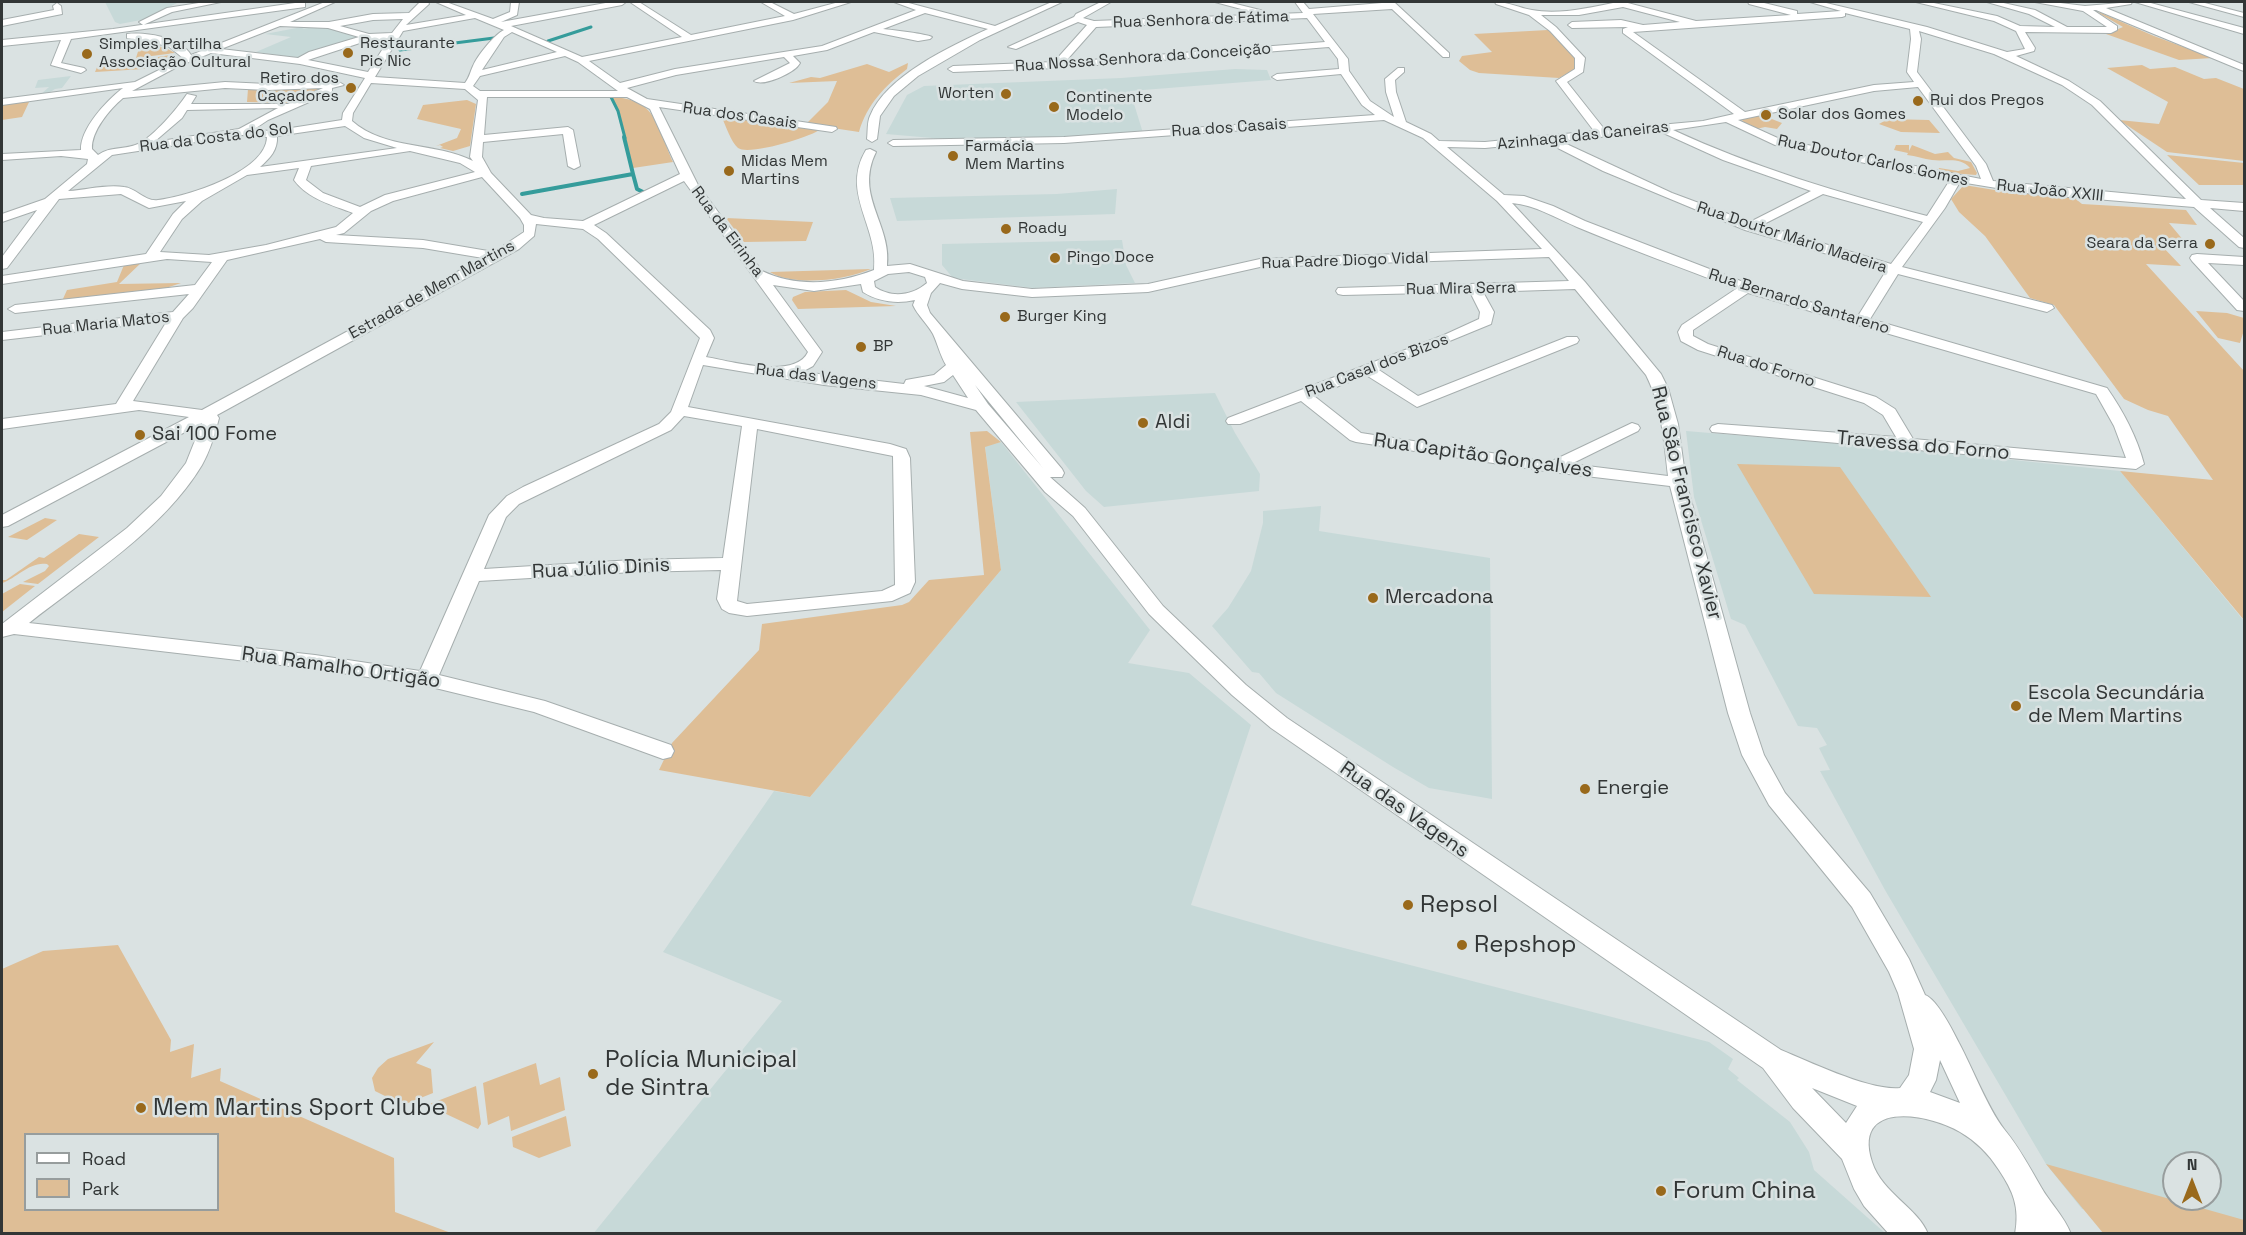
<!DOCTYPE html>
<meta charset="utf-8">
<style>
body{margin:0}
#map{position:relative;width:2246px;height:1235px;overflow:hidden;background:#dae2e2;font-family:"Space Grotesk",sans-serif}
canvas{display:block}
.frame{position:absolute;inset:0;border:3px solid #323636;pointer-events:none}
.legend{position:absolute;left:24px;top:1133px;width:195px;height:78px;box-sizing:border-box;background:#dae2e2;border:2px solid #979d9d;margin:0;padding:8px 10px;list-style:none;font-size:18px;color:#323636}
.legend li{display:flex;align-items:center;gap:12px;height:30px}
.legend b{width:30px;border:2px solid #979d9d}
.north{position:absolute;left:2162px;top:1151px;width:60px;height:60px;box-sizing:border-box;background:#dae2e2;border:2px solid #979d9d;border-radius:50%;rotate:0deg;font-size:16px;font-weight:700;line-height:24px;text-align:center;color:#323636}
.north::after{content:'';display:block;margin:auto;width:21px;height:27px;background:#99691b;clip-path:polygon(50% 0,100% 100%,50% 72%,0 100%)}
</style>
<div id="map">
<canvas width="2246" height="1235"></canvas>
<div class="frame"></div>
<ul class="legend">
<li><b style="height:8px;background:#fff"></b>Road</li>
<li><b style="height:16px;background:#debe96"></b>Park</li>
</ul>
<div class="north">N</div>
</div>
<script>
const g = document.querySelector('canvas').getContext('2d');
g.lineJoin = 'round';
function fill(path, color) { g.fillStyle = color; g.fill(path, 'evenodd'); }
function trace(path, color, width, dash) { g.strokeStyle = color; g.lineWidth = width; g.lineCap = dash ? 'butt' : 'round'; g.setLineDash(dash || []); g.stroke(path); }
function write(font, color, halo, rows, align = 'center') {
  g.font = font + ' "Space Grotesk",sans-serif'; g.lineWidth = 5; g.setLineDash([]); g.textBaseline = 'middle'; g.strokeStyle = halo; g.fillStyle = color; for (const [text, x, y, turn = 0] of rows) {
    g.save(); g.translate(x, y); g.rotate((+turn || 0) * Math.PI / 180); g.textAlign = isNaN(turn) ? turn : align; if (halo) g.strokeText(text, 0, 0); g.fillText(text, 0, 0); g.restore();
  }
}
const built = new Path2D(`
 M105,2H179L146,19L120,24L115,22Z
 M307,26L302,29L321,26L360,37L299,58L256,52L291,37L265,34Z
 M1235,69L1267,70L1271,80L1130,91L1143,133L1058,139H944L886,134L907,95L924,86L1121,78Z
 M71,76L62,88L55,89L47,94L40,95L49,87L35,88L38,80Z
 M1117,189L1115,214L897,221L890,198L1057,194Z
 M1122,240L1126,265L1135,283L1033,288L953,278L942,265V244Z
 M1215,393L1235,433L1260,474L1259,491L1104,507L1086,491L1016,402Z
 M1686,431L1916,450L2120,471L2244,621V1233L2082,1209L2046,1164L1885,890L1820,771L1830,770L1819,748L1827,745L1817,728L1798,726L1745,625L1731,619L1694,497ZM2174,1163H2210V1199H2174Z
 M1001,442L1150,630L1128,663L1189,673L1251,725L1191,905L1309,939L1709,1042L1733,1059L1728,1069L1739,1078L1737,1080L1790,1122L1809,1152L1814,1170L1885,1233L593,1234L782,1001L663,952L774,791L810,797L1001,570L985,446Z
 M1321,506L1319,531L1490,558L1492,799L1429,788L1393,767L1276,693L1259,673L1252,672L1212,626L1228,608L1251,571L1263,523V511Z`);
const green = new Path2D(`
 M2097,12L2101,13L2154,36L2213,58L2179,60L2106,34L2123,27Z
 M1548,30L1573,56L1578,63L1575,69L1559,78L1479,73L1470,70L1459,61L1462,56L1492,52L1474,34Z
 M146,43L166,48L175,53L136,58L140,45Z
 M176,54L175,60L160,68L95,72L98,65L122,62L121,67L156,63L158,57Z
 M908,63L907,69C885,86 867,104 859,132L806,124L828,102L837,81L789,83L811,77L820,78L867,64L889,72Z
 M2142,65L2150,69L2175,67L2204,79L2216,78L2244,89V161L2167,152L2119,120L2159,124L2168,102L2107,68Z
 M328,87L292,103L247,102L248,89Z
 M612,97C657,99 657,126 673,162L633,168L619,111Z
 M30,100L22,117L2,120V103Z
 M467,100L476,104L470,146L453,151L440,148L443,147L440,145L436,146L457,138L461,129L417,119L423,105Z
 M1759,114L1782,123L1777,129L1765,127L1756,129L1742,122L1743,118Z
 M726,116L821,129C811,137 749,156 738,148C731,142 726,126 722,118Z
 M1888,119L1929,120L1940,133L1901,132L1879,124Z
 M1896,145H1909V151L1912,145L1935,154L1948,152L1954,158L1971,162L1977,173L1976,175L1938,172L1939,168L1958,171L1970,168C1960,156 1946,162 1932,160C1924,159 1916,156 1907,155L1908,153L1894,150Z
 M2167,155L2244,163V185H2199Z
 M1964,185L2007,192L2072,196L2082,204L2186,210L2197,225L2169,223L2189,247L2161,245L2181,266L2146,264L2244,371V620L2120,471L2213,480L2168,416L2148,410L2124,399L2054,305L2030,298L1985,236L1959,212L1951,199Z
 M726,218L813,222L806,241L744,242Z
 M142,262L119,284L181,283L163,289L62,301L67,290L117,282L124,265Z
 M871,269C846,280 794,287 770,272Z
 M846,290L871,302L896,306L798,309L792,300L793,297L805,292Z
 M2196,311L2227,313L2244,318V330L2240,343L2218,338Z
 M987,431L1001,442L985,447L1001,570L810,797L659,770L672,743L759,650L762,624L902,605L909,602L929,580L984,575L970,432Z
 M1737,464L1840,467L1931,597L1814,594Z
 M45,518L57,520L27,540L8,537Z
 M79,534L99,537L38,584L23,582L45,571L49,566L47,564C30,561 17,578 2,583V580H6L39,557L44,558Z
 M20,584L35,586L2,612V594Z
 M118,945L171,1040L170,1052L194,1044L191,1078L221,1068L220,1081L394,1158L395,1212L451,1233H2V969L43,951ZM218,1134V1210H26V1134Z
 M434,1042L416,1063L431,1069L433,1093L403,1105L375,1091L372,1078L378,1068L388,1059Z
 M536,1063L540,1085L560,1077L565,1110L511,1131L509,1116L488,1125L483,1083Z
 M476,1086L481,1124L478,1129L427,1105Z
 M566,1116L571,1146L539,1158L513,1147L512,1137Z
 M2046,1164L2244,1220V1233H2103Z`);
const streamFar1 = new Path2D(`
 M548,41L591,27
 M400,50L494,38
 M611,97L618,111L625,138`);
const stream = new Path2D(`
 M633,174L637,189L643,192
 M522,194L633,174L624,137`);
const minor = new Path2D(`
 M205,2H221L172,12L143,25L139,22L167,8Z
 M302,2L305,3V7L71,39L61,63L84,68L86,70L81,73L51,65L61,40L2,46V40L113,29Z
 M325,2H335L290,22H329L373,14L409,13L420,2H428L429,4L406,25L466,15L436,2H446L493,19L510,12L511,2H519L517,15L501,22L611,2H626L622,5L511,26L582,57L682,37L630,2H639L691,35L785,16L761,2H770L794,14L839,2H851L793,20L589,61L620,83L675,69L822,46L916,10L894,2H905L995,26L1052,2H1062L980,40L918,76L894,96L880,116L877,139L872,142L867,139C868,132 867,122 870,116C886,76 951,46 988,29L925,13L883,29C893,30 927,34 932,37L930,39L918,41L874,32L827,50L793,56L800,63C795,73 763,87 754,81L790,63L784,57L676,75L627,88L647,99L836,127L837,129L832,132L659,107L698,185L762,271C797,288 838,284 874,270C879,226 840,193 866,150L870,149L876,152C854,196 892,224 887,266L910,264L963,281L1032,289L1148,284L1260,259L1542,249L1497,201L1423,138L1384,120L1064,143L893,146L888,143L893,140L1064,137L1375,115L1362,105L1341,74L1277,80L1272,77L1277,74L1339,69L1338,59L1329,47L1057,68L953,72L948,69L953,66L1054,62L1087,25L1078,22L1016,49L1008,47L1074,17L1076,14L1101,2H1111L1083,18L1094,21L1303,13L1295,2H1303L1309,9L1394,2L1449,53V57H1443L1392,9L1313,14L1348,59L1349,71L1370,101L1394,117L1386,92L1385,79L1398,68H1404V72L1395,80L1396,92L1406,122L1431,134L1439,141L1485,142L1594,131L1556,81L1575,69V58L1550,31L1529,15L1496,4L1495,2C1509,2 1519,8 1532,10C1558,15 1588,8 1613,3L1612,2H1624L1696,21L1791,15L1749,4L1748,2H1760L1797,11V14L1841,11L1810,2H1822L1927,27L2007,52L2025,49L2016,31L1994,21L1916,2H1929L1997,16L2020,26L2055,27L2029,14L1987,2H1999L2035,10L2067,27H2107L2083,11L2035,2H2052L2085,6L2132,2L2131,4L2106,8L2244,65V71L2241,70L2096,10H2093L2117,26V30L2111,33L2025,32L2035,48L2034,51L2016,56L2069,81L2100,101L2201,200L2244,203V211L2210,208L2244,238V248L2239,247L2194,207L2033,194L1960,182L1945,208L1902,267L2052,305L2054,308L2047,312L1898,274L1870,319L2107,388C2123,411 2137,437 2144,464L2136,469L1712,432L1710,429L1712,426L1718,424L1896,437L1883,415L1864,403L1698,350L1681,341L1678,332L1682,325L1736,289C1683,268 1629,249 1577,227C1556,218 1535,205 1512,203L1585,282L1661,374L1668,388L1678,424L1686,482L1750,713L1764,755L1785,793L1870,893L1909,959L1925,995C1937,999 1953,1031 1959,1043C1972,1067 1988,1109 2004,1129C2021,1150 2028,1165 2041,1187C2050,1203 2064,1216 2071,1234H2015C2020,1207 2013,1191 1999,1170C1988,1153 1977,1142 1960,1132C1928,1113 1852,1100 1872,1162C1882,1193 1918,1208 1928,1234H1889L1864,1206L1854,1189L1842,1159L1793,1108L1763,1068L1271,728L1232,695L1149,614L1073,516L1045,492L976,410L921,395L824,385L703,365L688,407L890,444L906,449L910,458L915,582L910,593L892,601L747,616L729,613L722,609L717,599L721,570L633,572L479,581L439,675L545,701L671,745L674,751L671,757L663,759L534,712L427,686L315,669L14,634L2,637V624L127,528L161,496L186,463L202,423L8,526L2,527V515L189,417L139,410L2,429V419L116,404L167,321L2,340V332L173,312L189,294L15,313L8,309L15,305L195,285L212,262L167,259L2,284V276L146,254L173,214L186,201L149,208L121,194L59,199L7,268L2,269V257L37,210L2,222V214L45,199L87,164L88,159L61,156L2,160V154L81,150C80,129 106,101 123,88L2,105V99L135,82L183,58L168,46L127,38V34C146,32 180,37 191,55ZM1623,7L1680,22L1643,25L1621,20L1572,22L1568,25L1572,28L1628,27L1623,29V33L1734,114L1703,121L1605,130L1567,82L1583,72L1585,58L1556,27L1541,15H1579ZM1845,13L1910,29L1911,39L1907,72L1914,82L1874,85L1745,112L1633,32L1842,17L1845,16ZM475,18L504,30C495,34 477,56 473,66C470,72 470,76 465,83L375,77L403,31ZM1307,18L1325,42L1065,62L1096,27ZM403,19L392,33L369,34L340,26L373,20ZM280,26L328,28L359,37L309,52L298,58L221,49ZM1919,31L1994,54L2062,85L2092,105L2186,199L1993,181L1986,164L1917,72L1921,39ZM512,32L557,52L482,70L504,37ZM389,39L368,72L308,60L366,41ZM211,53L300,64L365,78L343,113L342,120L272,131L253,130L268,120L332,92V88L344,85L339,82L267,84L225,82L132,91L179,66ZM565,56L578,62L618,91H480L473,86L480,76ZM371,83L465,89L478,100L470,157L473,161C436,142 384,150 352,121L353,113ZM1918,87L1976,166L1981,179L1782,140L1738,120L1874,91ZM225,88L267,90L323,88L288,104H191L196,96L187,94C177,109 154,136 138,144C125,150 110,146 98,155L92,149C91,131 110,109 123,98ZM487,97H627L650,109L680,174L583,221L544,218L531,215L491,173L482,157L483,142L563,134L568,166L574,169L580,166L573,130L568,127L484,135ZM278,108L239,129L154,142L182,118L187,110ZM1726,122L1775,145L1950,180L1927,216C1840,193 1755,168 1673,130ZM345,126L364,138L397,148L260,167C270,158 278,150 277,136ZM1659,131L1723,160L1811,191L1750,222L1672,193L1560,141ZM242,135L267,137C266,172 186,197 158,200C145,202 136,188 124,187C107,184 86,190 68,191L112,155ZM1546,142L1603,171L1745,230L1886,271L1858,316L1751,285L1585,221L1553,206L1524,196L1504,195L1447,147L1485,148ZM410,151L460,163L475,172L385,195L360,207L323,193L306,180L311,166ZM299,168L294,180C308,199 332,205 353,213L336,227L266,245L209,255L160,252L182,219L202,201L247,175ZM482,177L520,218L524,225V232L494,252L423,240L336,235L344,233L371,211L393,201ZM684,181L808,352C795,380 730,361 706,357L714,338L710,330L606,233L594,225ZM1823,194L1923,222L1891,264L1762,225ZM536,224L583,229L598,239L700,338L671,412L659,424L523,487L507,496L489,515L420,671L315,655L29,623C87,577 163,530 202,465C210,451 215,434 219,418L217,415L519,249L534,236ZM320,239L326,242L423,248L483,258L202,410L133,401L183,318L193,308L227,260ZM1549,257L1569,281L1338,288L1336,291L1338,294L1343,295L1470,292L1480,312L1479,319L1444,335L1228,418L1226,421L1228,424H1240L1301,401L1350,440L1356,442L1552,472L1670,486L1728,713L1742,755L1769,805L1852,907L1889,972L1898,993L1914,1049L1909,1075L1900,1088C1870,1091 1810,1062 1781,1050L1287,718L1246,685L1163,606L1085,508L1050,477H1062L1064,473L1062,469L930,313L927,305L931,293L940,283L962,289L1032,297L1148,292L1260,267ZM909,272L925,277L927,283C912,296 891,298 875,287L874,281L888,274ZM861,284L863,292C879,302 897,304 915,300L913,305C918,316 927,323 933,334C937,342 940,355 946,365L934,375L906,380L904,384L802,372L813,366L822,352L773,285L814,291ZM1575,289L1646,375C1662,407 1664,441 1668,476L1571,464L1638,431L1640,428L1638,425L1632,423L1550,462L1361,433L1314,396L1366,375L1417,407L1577,343L1579,340L1577,337H1567L1418,396L1379,370L1491,324L1494,312L1483,292ZM1748,293L2096,394L2114,426L2126,458L1913,439L1895,409L1876,397L1708,344L1693,336V330ZM953,375L968,398L924,386L944,382ZM975,385L1043,468L988,404ZM684,416L742,426L723,558L633,560L484,569L506,517L519,504L671,430ZM757,429L893,456L895,585L882,591L747,604L737,601ZM1940,1060L1960,1103L1930,1092L1936,1080ZM1812,1088L1857,1106L1846,1123Z
 M1215,2H1228L1264,11L1260,14Z
 M2135,2H2147L2244,28V34Z
 M2189,2H2201L2244,13V17Z
 M57,3L61,6L62,14L2,26V20L54,10L53,6Z
 M2197,254L2244,257V265L2208,263L2244,301V311L2237,310L2192,261L2190,258L2192,255Z`);
const markers = [
 [348,53,6,"#99691b"],
 [87,54,6,"#99691b"],
 [351,88,6,"#99691b"],
 [1006,94,6,"#99691b"],
 [1918,101,6,"#99691b"],
 [1054,107,6,"#99691b"],
 [1766,115,6,"#99691b"],
 [953,156,6,"#99691b"],
 [729,171,6,"#99691b"],
 [1006,229,6,"#99691b"],
 [2210,244,6,"#99691b"],
 [1055,258,6,"#99691b"],
 [1005,317,6,"#99691b"],
 [861,347,6,"#99691b"],
 [1143,423,6,"#99691b"],
 [140,435,6,"#99691b"],
 [1373,598,6,"#99691b"],
 [2016,706,6,"#99691b"],
 [1585,789,6,"#99691b"],
 [1408,905,6,"#99691b"],
 [1462,945,6,"#99691b"],
 [593,1074,6,"#99691b"],
 [141,1108,6,"#99691b"],
 [1661,1191,6,"#99691b"]
];
const farStreetnames = [
 ["Rua Senhora de Fátima",1201,20,-2],
 ["Rua Nossa Senhora da Conceição",1143,58,-4],
 ["Rua dos Casais",740,116,8],
 ["Rua dos Casais",1229,128,-4],
 ["Azinhaga das Caneiras",1583,136,-6],
 ["Rua da Costa do Sol",216,138,-7],
 ["Rua Doutor Carlos Gomes",1873,161,12],
 ["Rua João XXIII",2050,191,6],
 ["Rua da Eirinha",727,232,53],
 ["Rua Doutor Mário Madeira",1792,238,18],
 ["Rua Padre Diogo Vidal",1345,261,-2],
 ["Rua Mira Serra",1461,289,-1],
 ["Estrada de Mem Martins",432,290,-29],
 ["Rua Bernardo Santareno",1799,302,17],
 ["Rua Maria Matos",106,324,-6],
 ["Rua Casal dos Bizos",1377,366,-21],
 ["Rua do Forno",1766,367,18],
 ["Rua das Vagens",816,377,7]
];
const farPoinames = [
 ["Restaurante",360,44],
 ["Pic Nic",360,62],
 ["Simples Partilha",99,45],
 ["Associação Cultural",99,63],
 ["Retiro dos",339,79,"right"],
 ["Caçadores",339,97,"right"],
 ["Worten",994,94,"right"],
 ["Continente",1066,98],
 ["Modelo",1066,116],
 ["Rui dos Pregos",1930,101],
 ["Solar dos Gomes",1778,115],
 ["Farmácia",965,147],
 ["Mem Martins",965,165],
 ["Midas Mem",741,162],
 ["Martins",741,180],
 ["Roady",1018,229],
 ["Seara da Serra",2198,244,"right"],
 ["Pingo Doce",1067,258],
 ["Burger King",1017,317],
 ["BP",873,347]
];
const poiNames = [
 ["Aldi",1155,423],
 ["Sai 100 Fome",152,435],
 ["Mercadona",1385,598],
 ["Escola Secundária",2028,694],
 ["de Mem Martins",2028,717],
 ["Energie",1597,789]
];
const streetNames = [
 ["Travessa do Forno",1923,446,5],
 ["Rua Capitão Gonçalves",1483,456,8],
 ["Rua São Francisco Xavier",1686,503,76],
 ["Rua Júlio Dinis",601,569,-3],
 ["Rua Ramalho Ortigão",341,668,8],
 ["Rua das Vagens",1404,810,35]
];
const nearPoinames = [
 ["Repsol",1420,905],
 ["Repshop",1474,945],
 ["Polícia Municipal",605,1060],
 ["de Sintra",605,1088],
 ["Mem Martins Sport Clube",153,1108],
 ["Forum China",1673,1191]
];
fill(built, '#c7d9d8');
fill(green, '#debe96');
trace(streamFar1, '#359c9b', 3);
trace(stream, '#359c9b', 4);
trace(minor, '#a6aeae', 2);
fill(minor, '#fff');
for (const [x, y, r, color] of markers) { const dot = new Path2D(); dot.arc(x, y, r, 0, 2 * Math.PI); g.fillStyle = color; g.fill(dot); trace(dot, '#dae2e2', 2); }
write('16px', '#323636', '#dae2e2', farStreetnames);
write('16px', '#323636', '#dae2e2', farPoinames, 'left');
write('20px', '#323636', '#dae2e2', poiNames, 'left');
write('20px', '#323636', '#dae2e2', streetNames);
write('24px', '#323636', '#dae2e2', nearPoinames, 'left');
</script>
